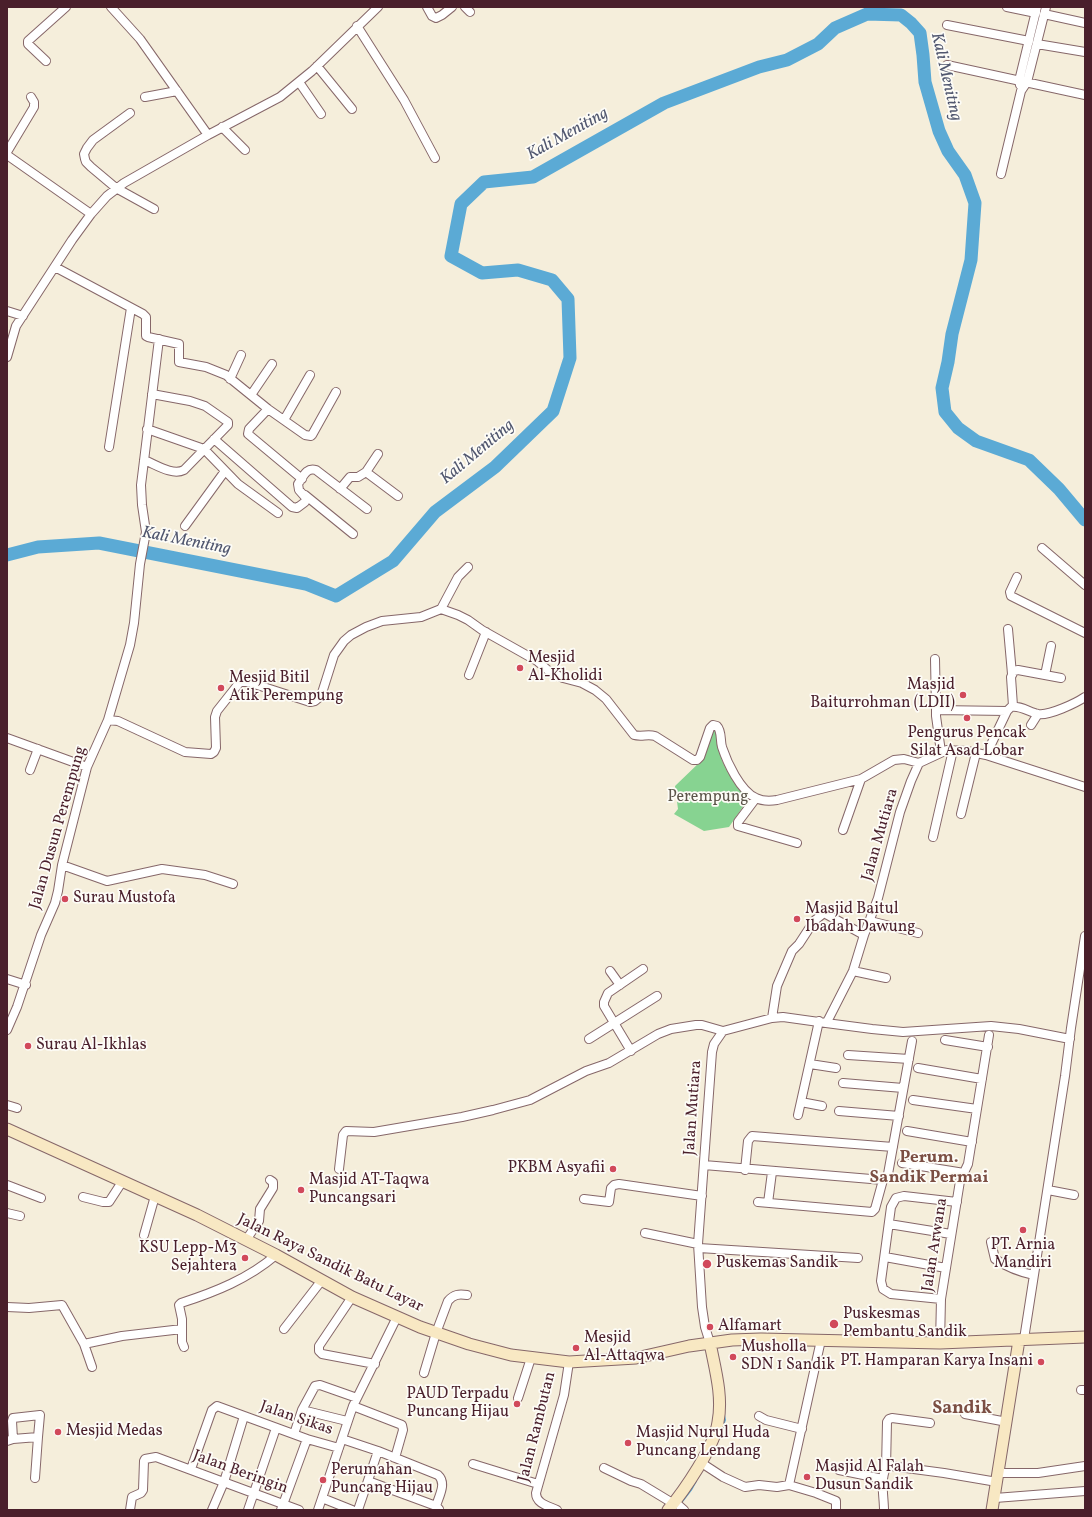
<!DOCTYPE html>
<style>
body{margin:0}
#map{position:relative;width:1092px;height:1517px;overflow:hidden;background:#f5eedb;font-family:Vollkorn,serif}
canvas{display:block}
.frame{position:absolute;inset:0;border:8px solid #4a1f2b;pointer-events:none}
</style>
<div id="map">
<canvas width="1092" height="1517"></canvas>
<div class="frame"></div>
</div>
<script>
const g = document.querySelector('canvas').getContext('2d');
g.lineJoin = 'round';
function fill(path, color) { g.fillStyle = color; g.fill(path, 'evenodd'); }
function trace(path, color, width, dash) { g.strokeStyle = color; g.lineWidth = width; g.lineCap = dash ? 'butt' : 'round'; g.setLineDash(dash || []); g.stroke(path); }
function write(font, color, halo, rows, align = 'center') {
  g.font = font + ' Vollkorn,serif'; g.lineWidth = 3.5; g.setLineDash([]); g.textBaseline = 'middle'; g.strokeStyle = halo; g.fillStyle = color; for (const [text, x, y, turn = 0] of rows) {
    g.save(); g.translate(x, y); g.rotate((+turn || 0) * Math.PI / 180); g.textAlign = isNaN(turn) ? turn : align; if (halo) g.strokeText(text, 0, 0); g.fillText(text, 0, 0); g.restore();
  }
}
const green = new Path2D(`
 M713,729H716C717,738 718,749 721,757C726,773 737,787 749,798L729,827L704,831L674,814L678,809L675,786L702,760Z`);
const stream = new Path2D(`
 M715,1447L725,1420L724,1415
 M681,1503L691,1490L696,1481`);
const river = new Path2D(`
 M7,555L38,547L99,543L306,584L336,596L393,561L435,512L495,467L553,411L570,358L568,299L552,280L518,270L482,273L451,256L461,204L484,182L533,177L664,103L759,67L787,60L818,44L835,28L867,14L901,15L911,23L920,33L923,55L925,82L939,131L948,151L965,175L975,203L971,260L952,334L948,362L942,388L945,412L958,428L976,441L1029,460L1059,489L1085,520`);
const street = new Path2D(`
 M111,7L140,39L208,135
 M427,7L432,16L436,18L442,15L452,7
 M465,7L470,12
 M1007,7L1036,13
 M1044,14L1085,23
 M947,25L1029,41
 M357,26L404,100L435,158
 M1037,44L1085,52
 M46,61L28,44V41L66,7
 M947,65L1085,95
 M317,66L352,109
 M299,82L321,114
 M1020,85L1019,81L1037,7
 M145,97L177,91
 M130,113L93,140L87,148L84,154L85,159L86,162L91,167L116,188L154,209
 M222,127L245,150
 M7,152L34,107V102L31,97
 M7,155L91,214
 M1001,174L1021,91L1027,82L1046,7
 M55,267L143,314L146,317V336L148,337L179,344V362L206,367L226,375L268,409L305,435L311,436L312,435L336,392
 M7,311L23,316
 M7,357L16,326L72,240L91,214L107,196L124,183L208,135L280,97L312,71L378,7
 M230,379L241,355
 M251,395L272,364
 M268,409L249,429L248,434L302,479
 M284,420L310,375
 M147,429L204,449L238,484L278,513
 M214,439L292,507L297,508L305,502L306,498L299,490L298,484C303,477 306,467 316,470L367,509
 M109,447L131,308
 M144,460C155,464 172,476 184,470L228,425V422L205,406L190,401L152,394
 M366,472L398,496
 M340,489L350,477H358L366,472L378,454
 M305,495L353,534
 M185,526L225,471
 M1042,548L1085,585
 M1017,577L1010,592L1011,596L1085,633
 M441,609L458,577L468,567
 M1008,629L1012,674
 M935,659L936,710
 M469,675L486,632
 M1045,675L1051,646
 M1013,706L1011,677L1014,671L1018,670L1061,678
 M108,720L130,645L134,623L140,564L146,532L142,505L141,485L159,339
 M1031,725L1038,714
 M7,738L87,767
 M941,752L936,716V710L1007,711
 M986,755L1085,787
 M30,770L38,749
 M756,798L738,822V826L797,843
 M961,814L976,753
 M843,830L861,779
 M933,837L953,750
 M62,865L107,881L162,869L205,875L233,884
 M870,921L918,933
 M610,971L620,985
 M853,971L886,978
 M7,979L26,985
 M772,1018L777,986L792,951L799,944L814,921L824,913L864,935
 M826,1023L872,1029L903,1032L991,1026L1019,1029L1070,1039
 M7,1030L17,1007L41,935L55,903L58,891L62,865L87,767L108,720L118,721L185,752L211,754L214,752L216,748L215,717L217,711L240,682H248L310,702L315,701L321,696L334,655L344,641L351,635L366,627L382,621L421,617L441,609L458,615L468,620L482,630L537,661L549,671L563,678L582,683L595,690L606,699L634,735C641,737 648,734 655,736L693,760H697L700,757L710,728L713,725L717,726C722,731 720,740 722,747C727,762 740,791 756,798C762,801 771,801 777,800L861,779L894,760L904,759L919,763
 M589,1039L657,996
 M945,1040L988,1047
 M631,1051L604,1006V1002L608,993L643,969
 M848,1055L909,1059
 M810,1064L836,1068
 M918,1068L982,1079
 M843,1083L903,1088
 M913,1100L977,1109
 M801,1102L822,1106
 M7,1105L17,1108
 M839,1111L899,1116
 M798,1115L819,1021
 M907,1131L972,1142
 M902,1163L964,1173
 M704,1165L883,1180L886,1178L888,1174L912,1041
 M339,1169L343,1135L346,1131L374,1132L462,1117L493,1110L530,1100L586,1071L609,1063L658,1034L671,1029L696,1025H702L723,1031
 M745,1170L748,1141L752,1136L893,1147
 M7,1185L41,1198
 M1048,1190L1074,1195
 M83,1197L103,1202H109L122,1182
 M584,1199L609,1202L611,1188L614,1185L619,1184L702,1196
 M758,1202L872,1212L875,1209L883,1180
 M768,1203L772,1172
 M7,1213L20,1216
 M889,1224L951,1234
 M645,1233L698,1244
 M144,1235L155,1196
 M246,1240L259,1221L260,1209L273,1188V1182L270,1180
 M991,1242L995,1259C1007,1267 1019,1272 1034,1275
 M699,1248L858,1258
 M885,1257L946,1268
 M352,1297L319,1346V1351L322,1354L375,1364
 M941,1299L891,1294L883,1289L881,1281L891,1207L896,1198L904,1196L957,1202
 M7,1307L29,1308L62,1305L84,1344L122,1336L182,1329V1319L179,1305L181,1303C215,1292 248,1279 276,1255
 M182,1329V1342L184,1347
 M284,1329L322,1280
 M1024,1339L1065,1076L1071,1028L1085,936
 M710,1343L705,1327L702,1307L698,1244L712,1052L714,1044L723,1031L772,1018L783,1017L826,1023L828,1020L853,971L864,935L878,898L900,812L911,781L919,763L947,750L967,751L986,755L1007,711L1011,707C1020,705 1029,712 1038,714C1049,716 1076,703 1085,697
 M940,1343L941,1299L946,1268L960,1181L968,1164L989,1035
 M84,1344L92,1367
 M424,1373L436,1333L448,1301C454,1294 459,1294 467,1295
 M1081,1390H1085
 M518,1398L531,1358
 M353,1406L402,1425L403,1430L395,1458
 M302,1410L347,1421
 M965,1414L1007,1422
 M759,1416L766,1420L802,1429
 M294,1434L302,1410L315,1386L320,1385L357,1398
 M13,1439L12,1421L13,1418L40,1415L38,1437
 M342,1439L378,1451L438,1475C447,1483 439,1496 436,1506
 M7,1441L13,1439L38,1437L35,1478
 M700,1462L723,1477L745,1487L759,1485L777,1487L789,1485L816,1493L836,1501V1510
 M473,1464L538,1484
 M604,1468L631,1481L641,1484L674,1504
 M886,1468L891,1466L944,1473L997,1482
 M191,1469L212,1410L217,1406L307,1439L339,1448
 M839,1470L883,1479
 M999,1473H1038L1085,1466
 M368,1481L436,1506L439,1509
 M789,1485L821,1340
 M322,1498L352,1510
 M995,1498L1085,1491
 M675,1502L684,1510
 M130,1510L132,1497L141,1493L143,1490L144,1461L145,1459L156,1457L299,1510
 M212,1510L224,1482L244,1416
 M248,1510L276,1428
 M281,1510L307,1439
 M318,1510L353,1406L397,1317
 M358,1510L378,1451
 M557,1510C549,1506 536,1504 536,1493L564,1395L569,1362
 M884,1510C884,1497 880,1480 886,1468L887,1422L889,1419L892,1418L930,1423`);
const secondary = new Path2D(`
 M7,1129L197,1215L276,1255L352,1297L420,1327L469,1344L511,1355L569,1362L636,1358L689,1346L732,1340L761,1339L940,1343L1085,1337
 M668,1510C684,1491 715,1446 718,1422C723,1396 715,1369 710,1343
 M992,1510L1019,1340`);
const markers = [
 [520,668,4,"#d1495b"],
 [221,688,4,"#d1495b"],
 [963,695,4,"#d1495b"],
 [967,718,4,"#d1495b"],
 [65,899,4,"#d1495b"],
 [797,919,4,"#d1495b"],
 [28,1046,4,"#d1495b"],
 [613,1169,4,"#d1495b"],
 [301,1190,4,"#d1495b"],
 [1023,1230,4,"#d1495b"],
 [245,1258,4,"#d1495b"],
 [707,1264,5,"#d1495b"],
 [834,1324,5,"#d1495b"],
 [710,1327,4,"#d1495b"],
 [576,1348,4,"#d1495b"],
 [733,1357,4,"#d1495b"],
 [1041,1362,4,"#d1495b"],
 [517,1404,4,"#d1495b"],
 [58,1432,4,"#d1495b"],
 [628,1443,4,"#d1495b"],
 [807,1477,4,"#d1495b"],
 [323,1480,4,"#d1495b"]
];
const poiNames = [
 ["Mesjid",528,659],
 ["Al-Kholidi",528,677],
 ["Mesjid Bitil",229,679],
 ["Atik Perempung",229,697],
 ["Masjid",955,686,"right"],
 ["Baiturrohman (LDII)",955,704,"right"],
 ["Pengurus Pencak",967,734,"center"],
 ["Silat Asad Lobar",967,752,"center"],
 ["Surau Mustofa",73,899],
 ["Masjid Baitul",805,910],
 ["Ibadah Dawung",805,928],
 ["Surau Al-Ikhlas",36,1046],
 ["PKBM Asyafii",605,1169,"right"],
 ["Masjid AT-Taqwa",309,1181],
 ["Puncangsari",309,1199],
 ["PT. Arnia",1023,1246,"center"],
 ["Mandiri",1023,1264,"center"],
 ["KSU Lepp-M3",237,1249,"right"],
 ["Sejahtera",237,1267,"right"],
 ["Puskemas Sandik",716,1264],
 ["Puskesmas",843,1315],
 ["Pembantu Sandik",843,1333],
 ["Alfamart",718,1327],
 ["Mesjid",584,1339],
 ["Al-Attaqwa",584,1357],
 ["Musholla",741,1348],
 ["SDN 1 Sandik",741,1366],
 ["PT. Hamparan Karya Insani",1033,1362,"right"],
 ["PAUD Terpadu",509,1395,"right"],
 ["Puncang Hijau",509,1413,"right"],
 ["Mesjid Medas",66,1432],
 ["Masjid Nurul Huda",636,1434],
 ["Puncang Lendang",636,1452],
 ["Masjid Al Falah",815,1468],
 ["Dusun Sandik",815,1486],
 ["Perumahan",331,1471],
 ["Puncang Hijau",331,1489]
];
const parkNames = [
 ["Perempung",708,798]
];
const streetNames = [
 ["Jalan Dusun Perempung",59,828,-74],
 ["Jalan Mutiara",881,835,-74],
 ["Jalan Mutiara",694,1108,-86],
 ["Jalan Arwana",936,1245,-81],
 ["Jalan Raya Sandik Batu Layar",330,1264,26],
 ["Jalan Sikas",296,1419,19],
 ["Jalan Rambutan",538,1427,-76],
 ["Jalan Beringin",240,1473,20]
];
const waterNames = [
 ["Kali Meniting",945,77,77],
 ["Kali Meniting",568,135,-29],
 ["Kali Meniting",478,453,-40],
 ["Kali Meniting",186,542,11]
];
const neighbourhoodNames = [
 ["Perum.",929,1159],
 ["Sandik Permai",929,1179]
];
const quarterNames = [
 ["Sandik",962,1410]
];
fill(green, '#87d391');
trace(stream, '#5baad5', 2);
trace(river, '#5baad5', 13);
trace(street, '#866769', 10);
trace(secondary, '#866769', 13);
trace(street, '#fff', 8);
trace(secondary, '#f8e8c3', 11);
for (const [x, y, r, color] of markers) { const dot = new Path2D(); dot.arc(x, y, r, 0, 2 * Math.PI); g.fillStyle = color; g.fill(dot); trace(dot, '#fdfcf7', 1.5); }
write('16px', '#4a1f2b', '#fdfcf7', poiNames, 'left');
write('16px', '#5c554a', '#fdfcf7', parkNames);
write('16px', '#4a1f2b', '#fdfcf7', streetNames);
write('italic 17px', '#51576f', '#fdfcf7', waterNames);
write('bold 17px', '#7b4e43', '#fdfcf7', neighbourhoodNames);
write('bold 18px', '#7b4e43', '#fdfcf7', quarterNames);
</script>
